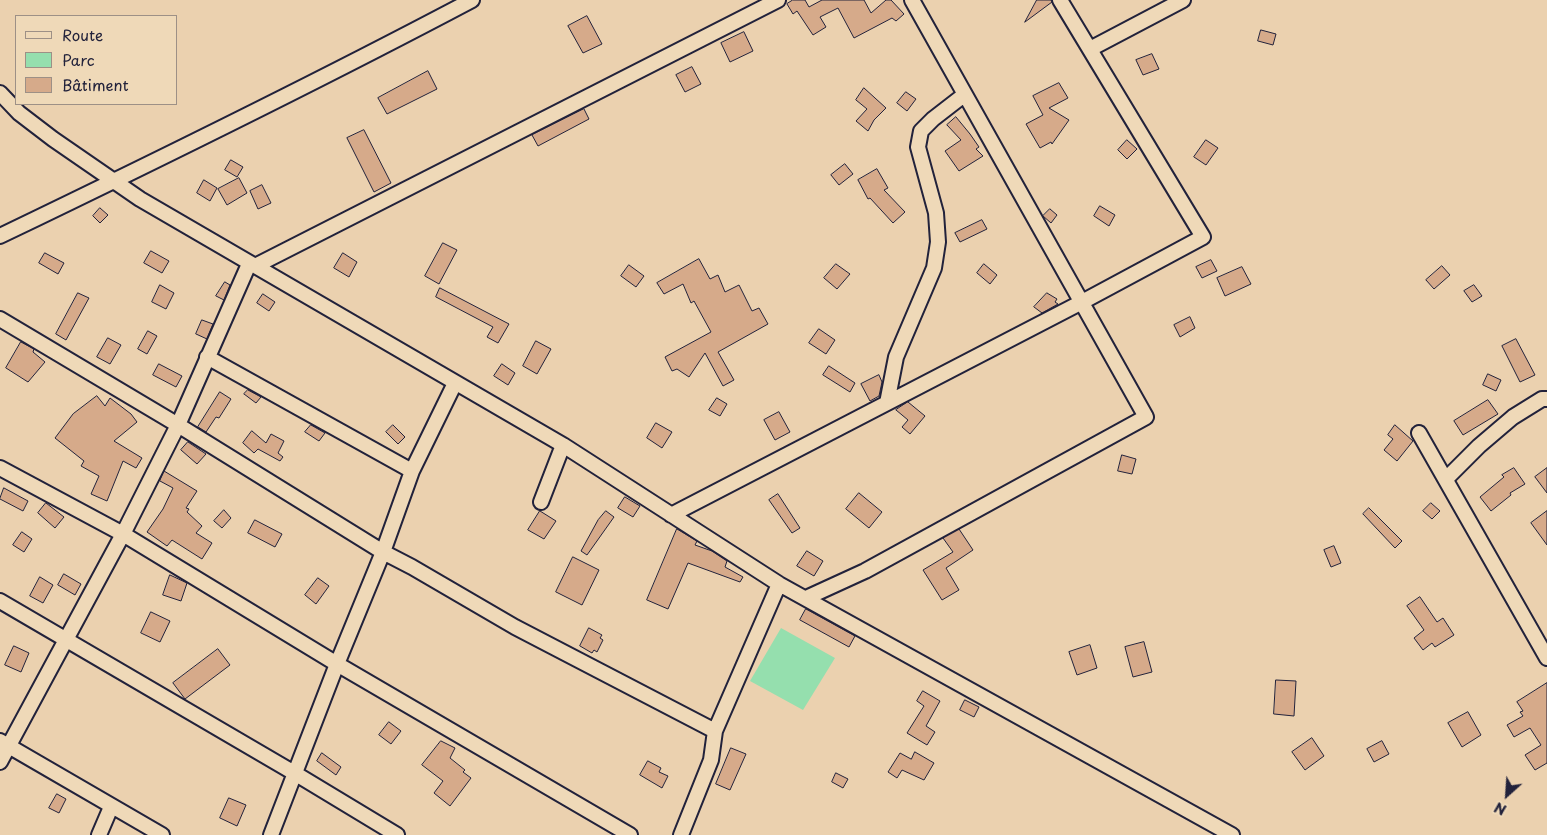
<!DOCTYPE html>
<meta charset="utf-8">
<style>
body{margin:0}
#map{position:relative;width:1547px;height:835px;overflow:hidden;background:#ebd1af;font-family:"Playpen Sans",sans-serif}
canvas{display:block}
.legend{position:absolute;left:15px;top:15px;width:162px;height:90px;box-sizing:border-box;background:#efd9b8;border:1px solid #9d9086;margin:0;padding:6px 9px;list-style:none;font-size:15px;color:#22223b}
.legend li{display:flex;align-items:center;gap:10px;height:25px}
.legend b{width:25px;border:1px solid #9d9086}
.north{position:absolute;left:1482px;top:770px;width:50px;height:50px;-webkit-text-stroke:4px #efd9b8;paint-order:stroke;rotate:206deg;font-size:14px;font-weight:700;line-height:20px;text-align:center;color:#22223b}
.north::after{content:'';display:block;margin:auto;width:18px;height:22px;background:#22223b;clip-path:polygon(50% 0,100% 100%,50% 72%,0 100%)}
</style>
<div id="map">
<canvas width="1547" height="835"></canvas>
<ul class="legend">
<li><b style="height:6px;background:#efd9b8"></b>Route</li>
<li><b style="height:14px;background:#95dfae"></b>Parc</li>
<li><b style="height:14px;background:#d6aa8a"></b>Bâtiment</li>
</ul>
<div class="north">N</div>
</div>
<script>
const g = document.querySelector('canvas').getContext('2d');
g.lineJoin = 'round';
function fill(path, color) { g.fillStyle = color; g.fill(path, 'evenodd'); }
function trace(path, color, width, dash) { g.strokeStyle = color; g.lineWidth = width; g.lineCap = dash ? 'butt' : 'round'; g.setLineDash(dash || []); g.stroke(path); }
const green = new Path2D(`
 M781,628L835,658L803,710L750,681Z`);
const building = new Path2D(`
 M793,0H805L809,7L822,0H864L871,13L886,0H891L904,14L896,21L892,18L854,38L838,8L820,17L826,27L813,35L797,11L793,14L787,4Z
 M1037,0H1051L1052,2L1025,22Z
 M587,16L602,44L583,53L568,26Z
 M1261,30L1276,34L1273,45L1258,41Z
 M744,32L753,51L730,62L721,43Z
 M1152,54L1159,69L1143,75L1136,60Z
 M692,67L701,84L685,92L676,75Z
 M428,71L437,89L387,114L378,98Z
 M1059,83L1068,98L1049,108L1069,120L1052,144L1051,142L1040,148L1026,124L1043,115L1033,96Z
 M864,88L886,108L874,120L868,131L856,121L867,109L856,100Z
 M906,92L916,99L907,111L897,103Z
 M584,109L589,119L538,146L532,135Z
 M956,117L970,134L979,147L976,149L983,156L959,171L945,151L961,140L947,125Z
 M364,130L391,183L374,192L347,138Z
 M1127,140L1137,149L1127,159L1118,150Z
 M1206,140L1218,148L1206,165L1194,157Z
 M231,160L243,167L237,177L225,170Z
 M845,164L853,174L839,185L831,175Z
 M877,169L888,188L884,190L905,212L893,223L870,198L868,199L858,180Z
 M239,178L247,193L227,205L218,189Z
 M204,180L217,188L210,201L197,193Z
 M262,185L271,203L258,209L250,191Z
 M1100,206L1115,215L1109,226L1094,216Z
 M100,208L108,215L100,223L93,216Z
 M1050,209L1057,215L1051,223L1043,216Z
 M982,220L987,229L960,242L955,233Z
 M443,243L457,250L439,284L425,276Z
 M151,251L169,261L162,273L144,263Z
 M45,253L64,263L58,274L39,263Z
 M343,253L357,262L349,277L334,268Z
 M699,259L710,279L718,275L725,292L739,285L752,311L759,308L768,324L718,352L734,380L723,386L705,353L689,377L677,369L672,371L665,357L711,332L694,301L691,303L683,284L664,294L657,283Z
 M1211,260L1217,271L1202,278L1196,267Z
 M836,264L850,274L837,289L824,278Z
 M984,264L997,275L990,284L977,273Z
 M629,265L644,276L636,287L621,276Z
 M1442,266L1450,275L1434,289L1426,280Z
 M1242,267L1251,284L1225,296L1217,278Z
 M225,282L230,285L224,300L216,296Z
 M160,285L174,293L166,309L152,302Z
 M1474,285L1482,296L1472,302L1464,291Z
 M440,288L509,324L498,343L487,337L493,327L436,297Z
 M78,293L89,298L66,340L56,334Z
 M1047,293L1057,299L1055,302L1058,304L1042,313L1034,307Z
 M263,294L275,302L269,311L257,303Z
 M1190,317L1195,328L1180,337L1174,325Z
 M202,320L213,324L207,339L196,334Z
 M819,329L835,340L826,354L809,343Z
 M148,331L157,336L147,354L138,349Z
 M108,338L121,345L110,364L97,357Z
 M1516,339L1535,375L1520,382L1502,346Z
 M536,341L551,349L537,374L523,366Z
 M21,342L34,349L33,352L45,362L28,382L6,368Z
 M159,364L182,376L176,387L153,375Z
 M502,364L515,373L508,385L494,376Z
 M829,366L855,383L850,392L823,375Z
 M1488,374L1501,380L1496,391L1483,385Z
 M879,375L882,382L879,396L870,401L861,384Z
 M248,390L261,397L256,403L244,394Z
 M220,392L231,399L219,418L216,417L206,432L198,427Z
 M97,396L105,406L110,398L131,414L137,422L114,441L142,458L136,468L123,461L107,501L91,494L99,476L81,466L84,461L55,438L73,414Z
 M717,398L727,404L720,416L709,410Z
 M1488,400L1498,414L1463,435L1454,421Z
 M908,402L925,416L910,434L902,427L908,420L896,410Z
 M779,412L790,432L775,440L764,420Z
 M656,423L672,432L662,448L647,438Z
 M311,425L325,433L319,441L305,432Z
 M393,425L405,437L398,444L386,432Z
 M1395,425L1413,441L1397,461L1384,450L1393,439L1388,435Z
 M252,431L266,443L271,434L284,441L278,453L283,457L280,461L258,449L254,453L243,443Z
 M188,442L206,454L197,464L181,450Z
 M1122,455L1136,459L1132,474L1118,471Z
 M1514,468L1525,484L1510,493L1511,495L1491,511L1480,497L1504,477L1502,475Z
 M1547,468V493L1535,477Z
 M164,471L197,491L186,508L189,509L187,512L202,526L196,533L212,543L202,559L172,540L167,546L147,532L163,509L173,488L160,481Z
 M4,488L28,501L23,511L0,499Z
 M859,493L882,512L869,528L846,509Z
 M778,494L800,528L792,533L769,500Z
 M625,497L640,506L633,517L618,508Z
 M46,503L64,517L55,528L38,513Z
 M1431,503L1440,511L1432,519L1423,511Z
 M1369,508L1402,541L1395,548L1363,514Z
 M224,510L231,518L222,528L214,521Z
 M540,511L556,521L544,539L528,530Z
 M606,511L614,517L587,555L581,551L598,520Z
 M1547,511V545L1531,523Z
 M255,520L282,534L275,547L248,533Z
 M677,529L697,541L695,545L712,551L727,561L725,567L743,577L740,582L688,563L668,609L647,600Z
 M959,529L973,550L946,568L959,590L942,600L923,570L953,552L943,538Z
 M22,532L32,539L24,552L13,545Z
 M1334,546L1341,563L1331,567L1324,550Z
 M807,551L823,561L814,576L797,566Z
 M573,557L599,570L582,605L556,592Z
 M64,574L81,584L75,595L58,585Z
 M170,575L187,583L181,601L163,595Z
 M40,577L53,585L43,603L30,596Z
 M318,578L329,586L316,604L305,595Z
 M1420,597L1437,622L1443,618L1454,635L1435,647L1432,643L1423,650L1414,638L1424,630L1407,606Z
 M806,609L855,636L849,647L800,620Z
 M151,612L170,621L160,642L141,633Z
 M589,628L602,635L600,638L603,640L597,652L594,650L592,653L580,646Z
 M1144,642L1152,672L1133,677L1125,647Z
 M1090,645L1097,668L1077,675L1069,652Z
 M14,646L29,653L21,672L5,665Z
 M218,649L230,665L185,699L173,683Z
 M1276,680L1296,681L1294,716L1274,714Z
 M1547,683V763L1535,770L1525,755L1541,745L1530,728L1514,737L1507,725L1523,716L1520,712L1523,711L1517,702Z
 M923,691L940,701L926,726L935,732L927,745L907,733L924,706L917,701Z
 M965,700L979,707L974,717L960,710Z
 M1468,712L1481,735L1462,747L1448,723Z
 M389,722L401,731L391,744L379,735Z
 M1312,738L1324,756L1305,770L1292,752Z
 M441,741L455,748L450,758L465,770L463,772L471,778L450,806L434,793L443,781L422,765Z
 M1382,741L1389,754L1374,762L1367,749Z
 M731,748L746,754L730,790L716,784Z
 M915,752L934,763L924,780L902,770L897,778L888,772L900,753L911,759Z
 M322,753L341,767L336,775L317,761Z
 M648,761L661,768L659,772L668,776L662,788L640,775Z
 M836,773L848,779L843,788L832,782Z
 M57,794L66,799L59,813L49,808Z
 M229,798L246,805L237,826L220,818Z`);
const minor = new Path2D(`
 M1090,49L1183,0
 M0,93L19,113L53,139L140,199L563,445L779,584L1232,835
 M0,236C158,160 317,82 472,0
 M255,266L778,0
 M0,319L178,425L383,552L412,567L515,627L715,731
 M207,357L412,471
 M887,403L896,357L934,268L938,242L936,213L918,147L921,131L933,119L964,95
 M1419,433L1547,658
 M0,468L123,534L337,664L630,835
 M1446,479L1479,446L1513,417L1542,399H1547
 M541,502L563,445
 M671,515L1082,302L1203,237L1060,0
 M806,598L865,571L1146,417L912,0
 M0,601L296,774L397,835
 M0,741L162,835
 M0,762L123,534L178,425L249,264
 M99,835L111,807
 M271,835L337,664L383,552L412,471L455,383
 M681,835L711,760L715,731L779,584`);
fill(green, '#95dfae');
fill(building, '#d6aa8a');
trace(building, '#22223b', 1);
trace(minor, '#22223b', 18);
trace(minor, '#efd9b8', 14);
</script>
